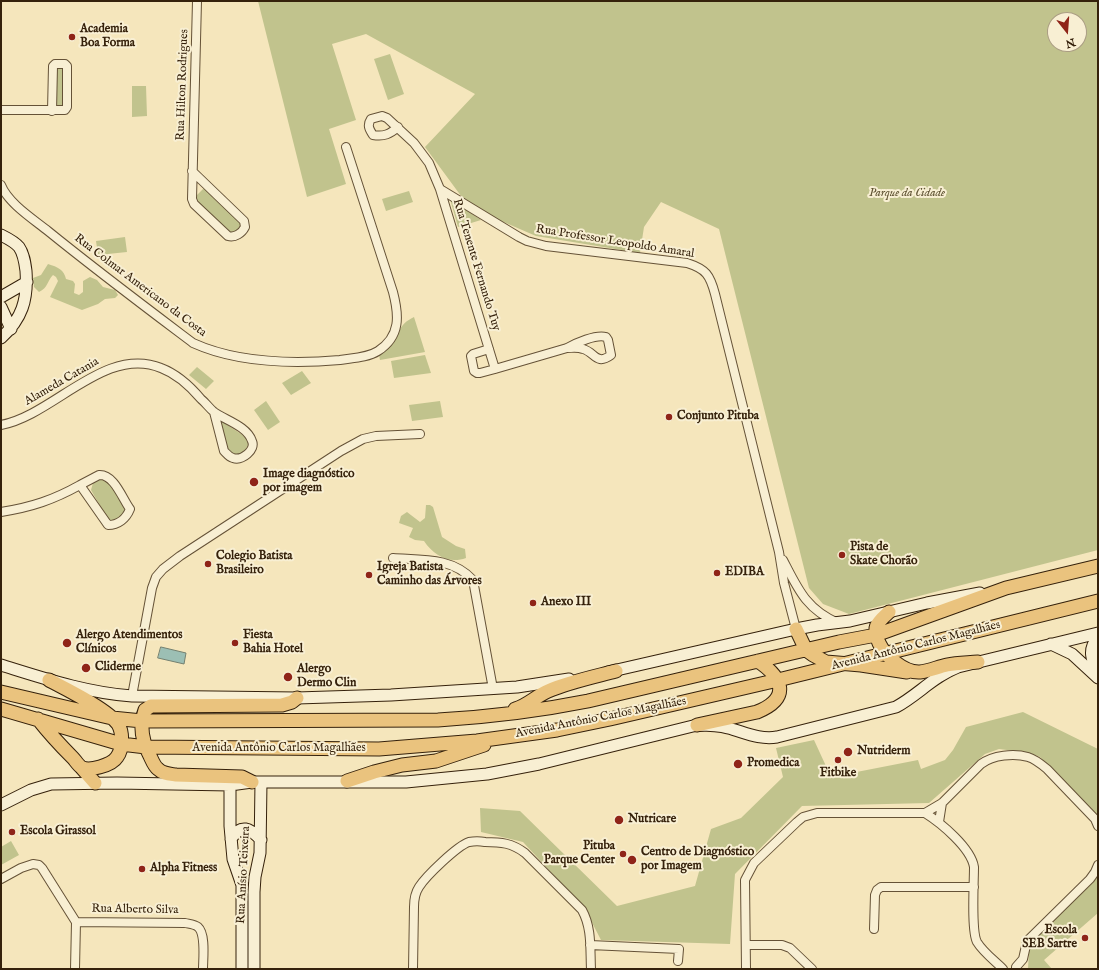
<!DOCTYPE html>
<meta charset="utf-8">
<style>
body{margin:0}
#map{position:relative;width:1099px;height:970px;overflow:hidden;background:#f5e6bc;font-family:"IM FELL English",serif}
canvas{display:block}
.frame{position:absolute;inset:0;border:2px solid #35210b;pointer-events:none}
.north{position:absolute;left:1047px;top:12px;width:40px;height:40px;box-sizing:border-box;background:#f8efd3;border:1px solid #aa9d83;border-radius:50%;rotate:163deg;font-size:11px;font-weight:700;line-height:16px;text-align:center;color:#35210b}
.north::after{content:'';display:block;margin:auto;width:14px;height:18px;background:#8f2418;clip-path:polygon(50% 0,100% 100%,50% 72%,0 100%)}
</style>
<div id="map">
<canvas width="1099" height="970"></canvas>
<div class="frame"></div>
<div class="north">N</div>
</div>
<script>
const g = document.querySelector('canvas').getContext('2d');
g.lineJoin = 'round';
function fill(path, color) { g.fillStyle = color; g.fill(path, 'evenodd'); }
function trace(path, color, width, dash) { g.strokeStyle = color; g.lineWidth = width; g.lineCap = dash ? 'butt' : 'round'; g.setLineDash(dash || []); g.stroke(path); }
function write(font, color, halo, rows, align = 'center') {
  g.font = font + ' "IM FELL English",serif'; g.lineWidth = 4; g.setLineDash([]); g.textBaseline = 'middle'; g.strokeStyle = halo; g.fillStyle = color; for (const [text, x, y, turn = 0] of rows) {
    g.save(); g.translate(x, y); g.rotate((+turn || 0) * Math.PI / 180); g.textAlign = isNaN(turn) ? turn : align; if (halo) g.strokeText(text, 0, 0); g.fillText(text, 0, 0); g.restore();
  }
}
const green = new Path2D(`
 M258,1H1098V550L849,614L823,604L809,588L719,229L661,202L644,227L640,253L536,236L499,220L464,200L425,147L475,94L366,34L332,44L356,120L329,129L346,184L307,197ZM1055,20H1079V44H1055Z
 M390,54L404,94L388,100L374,59Z
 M52,67H64V110L53,109Z
 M132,86H146L147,116L132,117Z
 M203,189L212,191L241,220L242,226L235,233L227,232L198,204L196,196Z
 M409,191L413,202L386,211L382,199Z
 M450,199L481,220L458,227Z
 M125,237L127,252L98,255L96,241Z
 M48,264C58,267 64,270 66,279L73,281L75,284L74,293L79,295L83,292V281L90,277L97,280L103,287L115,290L118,295L115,298L105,299L98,304L82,310L50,297L58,281L56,277L53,275C47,281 48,288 39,292L34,287L33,278L41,275Z
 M414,317L425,352L380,360L379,355C383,351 388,348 392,344C401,331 398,325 414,317Z
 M425,355L431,373L394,378L391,361Z
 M197,367L214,381L206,389L189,375Z
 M302,371L311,383L291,395L282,383Z
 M266,401L280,422L268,430L254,410Z
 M440,401L443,417L412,421L409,405Z
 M221,421L246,437L249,442C246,453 236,461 227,450Z
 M103,478L111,484L127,512L113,522L108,520L91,490L93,483Z
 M426,505H430L433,507L442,537L456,546L465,549L466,558C449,564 434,556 424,541L415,540L409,537L413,528L399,523L401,516L407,512L420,522L425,518Z
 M1023,712L1098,749V817L1040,757L1030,753L999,749L985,754L929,803L802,806L735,874L730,944L601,940L585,909L523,842L481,832L480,808L520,811L617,906L695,886L711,829L741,818L783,777L776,748L814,740L831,777L918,760L921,769L945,760L953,750L966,727Z
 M11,841L19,855L1,865V847Z
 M1098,875V913L1044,960L1052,969H1028L1029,949L1034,939Z`);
const water = new Path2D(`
 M161,647L186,653L184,664L158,658Z`);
const street = new Path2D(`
 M1,110H65L67,107V66L65,64H55L53,66L52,111
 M398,127C390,134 384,137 373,135C369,129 367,125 371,119L382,116L387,118L414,143L429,163L440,189L519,237L527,241L546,246L687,263C706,269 710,275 715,294L779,552L784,583L796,629
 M192,171L244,221L245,227C242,233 235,238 228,236L194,204L192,199L197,1
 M1,185C8,203 33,219 48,231C96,270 144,306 193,343C237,363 293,364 340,360C352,358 367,358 378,351C401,336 399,315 393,292L346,147
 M440,189L495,369L567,348C576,343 596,334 606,337L608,340L611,355C596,366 595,352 583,349C578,347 572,348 567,348
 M489,349L473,354L471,356L474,371L477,373H480L495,369
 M1,425C54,415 105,345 161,368C177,374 190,386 201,399C206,403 209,408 214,412C225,420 247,426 252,441C256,450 242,461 233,458C229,457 227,454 224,451L214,412
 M99,475C114,474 122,498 130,509C126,519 118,525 108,525L80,485Z
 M1,512C32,507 53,500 80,485
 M393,558C421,560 452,557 473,580L493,689
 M783,560C798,589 806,609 838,623
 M132,696L152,588L156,577L163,569L180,556L341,451L363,439L376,436L420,434
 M925,813L942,803L981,764C993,755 1014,753 1028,757C1035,759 1041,764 1047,769L1095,819L1098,826
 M939,822L942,803
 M1,879L21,868L33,864L39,865L42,868L76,922L75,969
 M76,922L185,923C189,924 194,924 198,927C206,934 203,959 203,969
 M874,929L875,895L877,890L881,887H974
 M590,945L679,949L678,961
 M746,945H782L790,948L812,969
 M413,969L414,907C414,900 415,893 419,887C426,876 457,846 469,842C474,841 480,841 485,842C501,842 512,843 525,853L582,910C592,928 590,948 591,969
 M746,969L745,880L754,863L797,822L803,817L817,813H925C941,823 971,848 974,867C974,882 971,931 977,942C983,952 995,961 1003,969
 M1016,969V967L1023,959L1027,941L1090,879L1095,872L1098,865`);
const secondary = new Path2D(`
 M1,235C7,238 15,242 19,247C24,254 25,263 26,271C28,300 22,319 1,338
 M1,297L27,282
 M1,307L11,329
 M1098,637C1087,650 1092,660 1098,673
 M1051,644L1072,654L1098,678
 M1,665C43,678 87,693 132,696L297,698L391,695L517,687L569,679
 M608,672L796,629L817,625L850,621L927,603L980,593
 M230,785V826L233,859L242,885V969
 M1,805L31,790L51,784L117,783L230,785L252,782H406L487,774L539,764L697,725C707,725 718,725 728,728C744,732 759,740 777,737L896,707C918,695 934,676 958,667L1098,633
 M231,839C241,823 250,828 261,840
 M254,969V892L255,877L260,853L261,782`);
const primary = new Path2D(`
 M889,612C877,623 872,626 879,643C885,656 904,673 920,672C929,671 938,667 947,665C957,663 967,663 978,662
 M796,629L806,650L813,655L826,662L861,665L907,672
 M1,692L112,718L142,721L438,720C489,717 538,711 588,701L839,642L876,635L1006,588L1098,566
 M1,709L121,744L146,747L379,749L477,741L557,730L610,719L778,680L1098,601
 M515,709C527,706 536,696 548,691C569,682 593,677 616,671
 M38,719C49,733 60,745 73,758C75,760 78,765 81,767C89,772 112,765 117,757C123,749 123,732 118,724C107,709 66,689 49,680
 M697,725L757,712C791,698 783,678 758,661
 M81,767L95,783
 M347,781L374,772L402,765L436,761L484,745
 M252,782L242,777L176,775C169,774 163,774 158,769C154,766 152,760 150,756C142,741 139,726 145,710L151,706L282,705L292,702L297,698`);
const markers = [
 [72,37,4,"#8f2418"],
 [669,417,4,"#8f2418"],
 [254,482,5,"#8f2418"],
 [842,555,4,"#8f2418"],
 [208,564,4,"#8f2418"],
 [717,573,4,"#8f2418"],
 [369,575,4,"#8f2418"],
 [533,603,4,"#8f2418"],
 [67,643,5,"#8f2418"],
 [235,643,4,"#8f2418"],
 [86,668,5,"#8f2418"],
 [288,677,5,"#8f2418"],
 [848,752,5,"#8f2418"],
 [838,760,4,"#8f2418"],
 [738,764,5,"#8f2418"],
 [619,820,5,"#8f2418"],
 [12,832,4,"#8f2418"],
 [623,854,4,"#8f2418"],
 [632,860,5,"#8f2418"],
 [142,869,4,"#8f2418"],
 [1085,938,4,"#8f2418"]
];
const poiNames = [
 ["Academia",80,30],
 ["Boa Forma",80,44],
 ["Conjunto Pituba",677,417],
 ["Image diagnóstico",263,475],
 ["por imagem",263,489],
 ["Pista de",850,548],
 ["Skate Chorão",850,562],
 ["Colegio Batista",216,557],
 ["Brasileiro",216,571],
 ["Igreja Batista",377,568],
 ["Caminho das Árvores",377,582],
 ["EDIBA",725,573],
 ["Anexo III",541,603],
 ["Alergo Atendimentos",76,636],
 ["Clínicos",76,650],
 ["Fiesta",243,636],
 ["Bahia Hotel",243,650],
 ["Cliderme",95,668],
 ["Alergo",297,670],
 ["Dermo Clin",297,684],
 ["Nutriderm",857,752],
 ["Promedica",747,764],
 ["Fitbike",838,774,"center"],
 ["Nutricare",628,820],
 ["Escola Girassol",20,832],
 ["Pituba",615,847,"right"],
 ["Parque Center",615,861,"right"],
 ["Centro de Diagnóstico",641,853],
 ["por Imagem",641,867],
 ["Alpha Fitness",150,869],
 ["Escola",1077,931,"right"],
 ["SEB Sartre",1077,945,"right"]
];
const streetNames = [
 ["Rua Hilton Rodrigues",183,85,-88],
 ["Rua Professor Leopoldo Amaral",615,242,9],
 ["Rua Tenente Fernando Tuy",476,265,73],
 ["Rua Colmar Americano da Costa",140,286,37],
 ["Alameda Catania",62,382,-30],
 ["Avenida Antônio Carlos Magalhães",916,646,-14],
 ["Avenida Antônio Carlos Magalhães",601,718,-11],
 ["Avenida Antônio Carlos Magalhães",279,749],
 ["Rua Anísio Teixeira",244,875,-87],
 ["Rua Alberto Silva",135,910,1]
];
const parkNames = [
 ["Parque da Cidade",907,194]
];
fill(green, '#c1c38d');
fill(water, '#9cbfb4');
trace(water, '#738070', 1);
trace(street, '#655237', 10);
trace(secondary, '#35210b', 13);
trace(primary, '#35210b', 15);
trace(street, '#f8efd3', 8);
trace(secondary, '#f8efd3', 11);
trace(primary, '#eac37e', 13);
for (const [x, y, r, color] of markers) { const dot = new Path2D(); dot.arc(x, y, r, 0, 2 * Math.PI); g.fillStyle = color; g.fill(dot); trace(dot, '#f8efd3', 1.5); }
write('bold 12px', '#35210b', '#f8efd3', poiNames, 'left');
write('12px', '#35210b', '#f8efd3', streetNames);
write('italic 12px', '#5f5232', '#f8efd3', parkNames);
</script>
